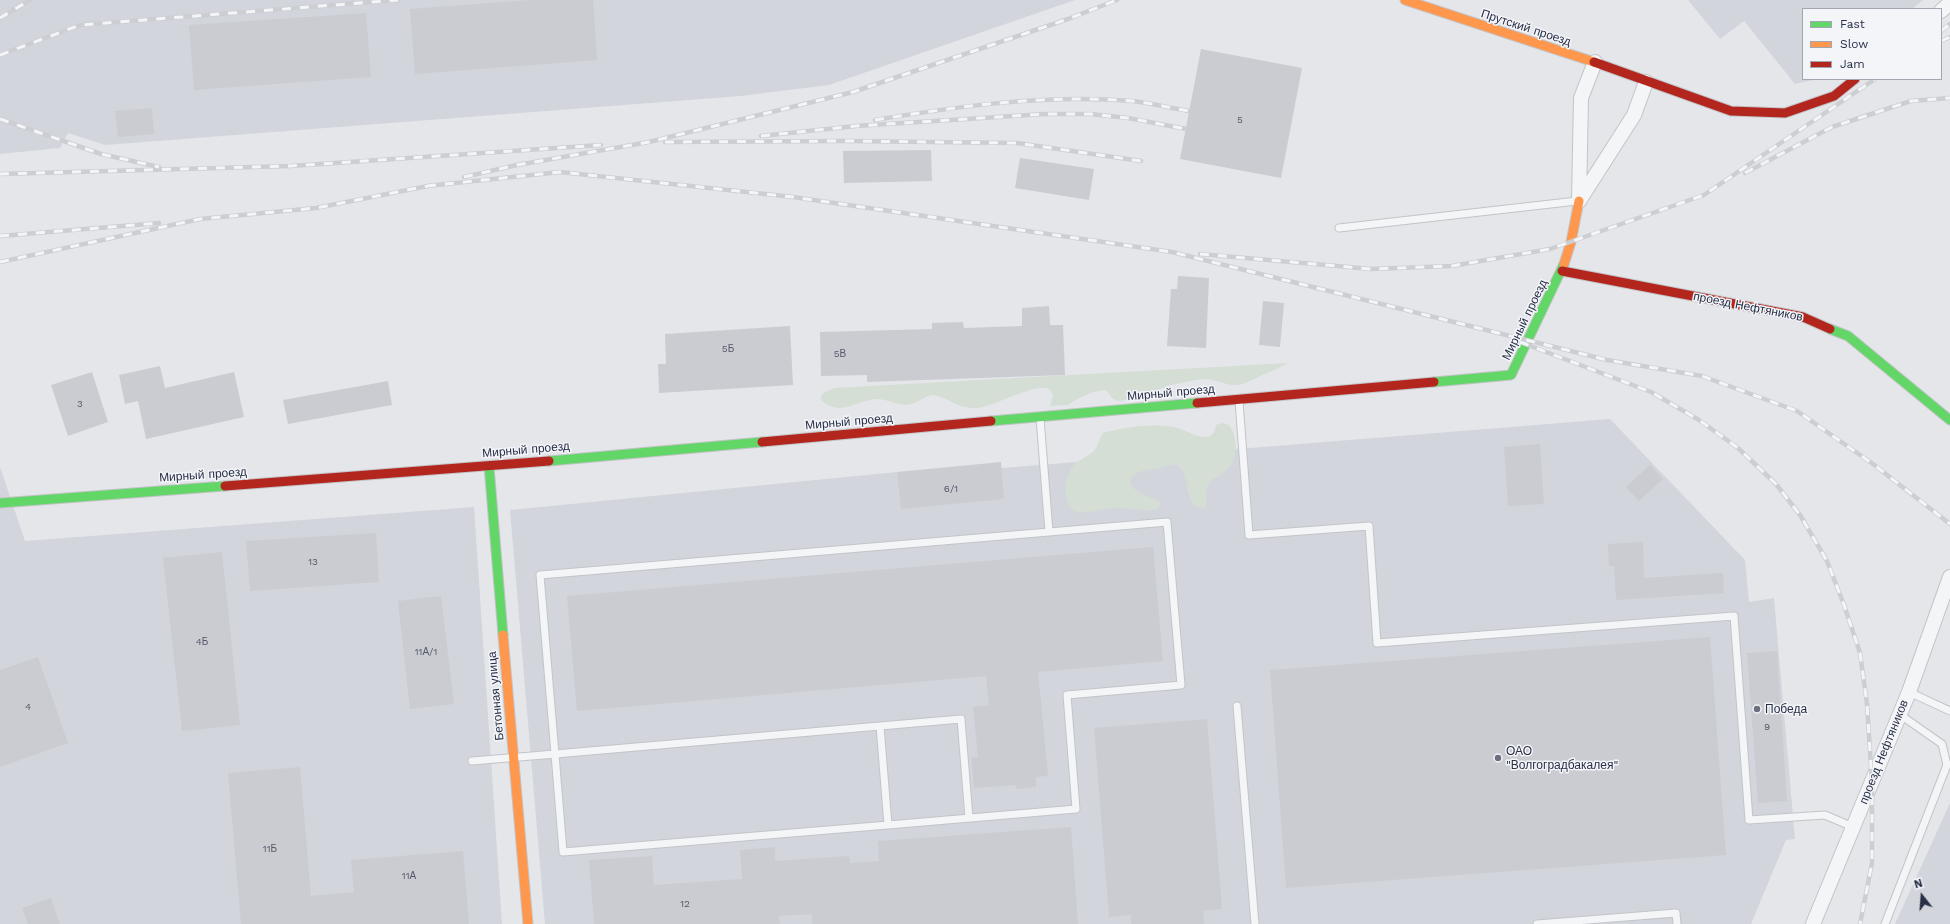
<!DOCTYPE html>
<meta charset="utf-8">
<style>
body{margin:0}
#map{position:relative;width:1950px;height:924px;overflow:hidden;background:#e5e6ea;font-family:"Work Sans",sans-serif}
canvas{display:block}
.legend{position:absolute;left:1802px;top:8px;width:140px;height:72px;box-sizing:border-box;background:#f3f5f9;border:1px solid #a2a6b1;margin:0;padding:5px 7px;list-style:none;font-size:12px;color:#292f46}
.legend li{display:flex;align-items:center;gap:8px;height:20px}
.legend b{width:20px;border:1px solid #a2a6b1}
.north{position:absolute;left:1902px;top:876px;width:40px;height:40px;-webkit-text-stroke:3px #f3f5f9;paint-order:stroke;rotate:343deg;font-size:11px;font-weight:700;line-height:16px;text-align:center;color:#292f46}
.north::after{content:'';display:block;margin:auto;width:14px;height:18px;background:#292f46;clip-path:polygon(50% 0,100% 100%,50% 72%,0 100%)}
</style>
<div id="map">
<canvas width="1950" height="924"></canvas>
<ul class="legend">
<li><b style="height:5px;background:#63d668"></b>Fast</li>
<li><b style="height:5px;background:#ff974d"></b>Slow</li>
<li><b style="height:5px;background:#b3261e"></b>Jam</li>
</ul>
<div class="north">N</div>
</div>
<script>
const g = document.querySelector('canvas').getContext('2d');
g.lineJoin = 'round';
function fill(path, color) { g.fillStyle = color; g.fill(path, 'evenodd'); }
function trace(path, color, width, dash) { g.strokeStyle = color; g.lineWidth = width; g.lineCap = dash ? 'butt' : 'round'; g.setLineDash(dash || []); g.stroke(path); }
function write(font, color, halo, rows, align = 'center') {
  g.font = font + ' "Work Sans",sans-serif'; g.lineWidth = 3; g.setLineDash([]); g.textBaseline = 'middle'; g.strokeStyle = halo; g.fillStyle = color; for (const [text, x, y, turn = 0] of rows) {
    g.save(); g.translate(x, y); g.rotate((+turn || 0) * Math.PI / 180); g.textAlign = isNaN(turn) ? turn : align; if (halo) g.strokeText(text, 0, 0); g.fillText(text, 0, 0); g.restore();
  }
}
const built = new Path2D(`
 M0,0H1075L829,85L741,96L105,145L68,133L60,148L0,154Z
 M1688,0H1923L1912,9H1803V79H1818L1795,84L1744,21L1720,39Z
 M1610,419L1745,560L1749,602L1774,598L1795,839L1786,840L1751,924H545L510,510L897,472L1002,468Z
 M0,467L25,541L474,507L502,924H0Z
 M1950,803V924H1895Z`);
const green = new Path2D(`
 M1289,363L1243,384L1237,385H1231L1208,379L1196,380L1171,385L1137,398L1119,401L1113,399L1106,390L1093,392L1077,399L1068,405L1050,406L1053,395C1053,394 1050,390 1050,390C1039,380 992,408 977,408C958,409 950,398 933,395C925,396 919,402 911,404C898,407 889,399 877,399C856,400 841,418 821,400L822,394L834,388Z
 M1222,423L1229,425C1238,437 1239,461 1226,471C1220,476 1212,478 1208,484C1204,492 1207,501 1206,509C1181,508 1192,474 1178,466C1171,462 1161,469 1154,469C1143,470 1136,471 1130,480C1133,496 1150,494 1161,503L1158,509C1143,512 1128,507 1113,508C1098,508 1073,522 1067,501C1064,491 1065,484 1069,474C1074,460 1083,460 1093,452C1097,448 1100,438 1103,433C1124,427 1152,423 1174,427C1186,430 1196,438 1209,437L1214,432L1216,425Z`);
const building = new Path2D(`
 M530,0H593L597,60L415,74L410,9Z
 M366,13L371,77L194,90L189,25Z
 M1201,49L1302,68L1281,178L1180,159Z
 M152,108L154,134L118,137L115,111Z
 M931,150L932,181L844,183L843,151Z
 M1020,158L1094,169L1089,200L1015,188Z
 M1178,276L1209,278L1206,348L1167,346L1171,289H1177Z
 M1263,301L1284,303L1280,347L1259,345Z
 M1049,306L1050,325H1063L1065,375L867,382V375L821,376L820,332L932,329V323L963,322L964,328L1022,326V308Z
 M790,326L793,385L659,393L658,364H666L665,334Z
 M160,366L165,388L234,372L244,417L146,439L138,401L125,404L119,375Z
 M92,372L108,422L68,436L51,385Z
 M388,381L392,405L288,424L283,400Z
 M1540,444L1544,504L1508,506L1504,447Z
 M1001,462L1004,499L901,509L897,472Z
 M1650,465L1663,479L1639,501L1626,487Z
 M376,533L379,582L250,591L246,541Z
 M1643,542L1644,578L1723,573L1724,593L1616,600L1614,566H1609L1608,544Z
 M1153,547L1163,661L1038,672L1048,776L1036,777V787L1016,789V785L974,788L971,758L978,757L973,707L989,705L986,676L577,711L567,596Z
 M222,552L240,725L182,731L163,558Z
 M441,596L454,704L410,709L398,601Z
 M1710,637L1726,855L1286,888L1270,670Z
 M1777,651L1787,801L1758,803L1747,653Z
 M38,657L68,743L0,767V670Z
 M1207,719L1222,909L1203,911L1204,924H1131V915L1109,917L1094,728Z
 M300,767L311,896L354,892L351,860L463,851L469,924H241L228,773Z
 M1071,827L1078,924H812V914L779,916L780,924H594L589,860L652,856L654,885L742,879L740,850L775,847V861L849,856L850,863L879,861L878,841Z
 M51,898L60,924H28L22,908Z`);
const lane = new Path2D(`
 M1339,228L1577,201
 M1239,401L1249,535L1369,526L1377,643L1734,616L1749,820L1825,815L1853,827
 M1040,418L1049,532L540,575L555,754L880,726L888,825L1076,809L1067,695L1181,685L1167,522L1049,532
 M1909,692L1950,711
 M1237,706L1255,924
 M880,726L961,719L969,818
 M472,761L555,754L563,852L888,825
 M1537,924L1676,913L1677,924
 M1885,924L1947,765L1942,744L1899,714`);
const street = new Path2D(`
 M1941,11L1950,3
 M1595,62L1581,98L1579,201L1634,115L1646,82
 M1813,924L1909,692L1950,577`);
const fast = new Path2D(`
 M1830,329L1848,336L1950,420
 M1434,382L1511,375L1564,264
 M991,421L1197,403
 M549,461L762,442
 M489,466L503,635
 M0,503L225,486`);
const slow = new Path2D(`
 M1405,0L1594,62
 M1564,264L1571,242L1579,201
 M503,635L528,924`);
const jam = new Path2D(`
 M1594,62L1731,111L1785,113L1834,96L1855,79
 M1562,271L1803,317L1830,329
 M1197,403L1434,382
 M762,442L991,421
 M225,486L549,461`);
const rail = new Path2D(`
 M0,18L30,0
 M1941,31L1950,24
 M1941,41L1950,37
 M0,55L80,25L398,0
 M0,119L101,154L159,167
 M875,120C960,106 1046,94 1132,101C1151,103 1170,108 1189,111
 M761,136L856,126L1045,114H1090L1128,118L1186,129
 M665,142L846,141L1017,143L1141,161
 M1745,173L1832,127L1911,101L1950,98
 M0,174L291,166L601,145
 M464,177L517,165L649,142L853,92L1068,19L1117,0
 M427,186L560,172L793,197L1172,252L1607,360L1702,376L1797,411L1873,464L1950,524
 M0,236L159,223
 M1200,254L1371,269L1452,266L1550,249L1704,195L1875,79
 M0,262L200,219L316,208L433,185
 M1520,342L1651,392L1699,420L1738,448L1776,484L1800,515L1827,561L1844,605L1860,653L1867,704L1872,782V863L1860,924`);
const markers = [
 [1757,709,4,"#6b6f7f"],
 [1498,758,4,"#6b6f7f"]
];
const numberNames = [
 ["5",1240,120],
 ["5Б",728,349],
 ["5В",840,354],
 ["3",80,404],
 ["6/1",951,489],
 ["13",313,562],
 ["4Б",202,642],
 ["11А/1",426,652],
 ["4",28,707],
 ["9",1767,727],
 ["11Б",270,849],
 ["11А",409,876],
 ["12",685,904]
];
const streetNames = [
 ["Прутский проезд",1526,28,18],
 ["проезд Нефтяников",1748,307,11],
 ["Мирный проезд",1525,320,-64],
 ["Мирный проезд",1171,393,-5],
 ["Мирный проезд",849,422,-5],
 ["Мирный проезд",526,450,-5],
 ["Мирный проезд",203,475,-4],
 ["Бетонная улица",496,696,-95],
 ["проезд Нефтяников",1884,752,-68]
];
const poiNames = [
 ["Победа",1765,709],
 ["ОАО",1506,751],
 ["\"Волгоградбакалея\"",1506,765]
];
fill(built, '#d3d5dd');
fill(green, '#d4ded5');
fill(building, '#cbccd1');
trace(lane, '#c3c4c8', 9);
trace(street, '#c3c4c8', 16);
trace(fast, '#c3c4c8', 11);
trace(slow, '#c3c4c8', 11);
trace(jam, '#c3c4c8', 11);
trace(lane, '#f4f5f7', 7);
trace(street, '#f4f5f7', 14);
trace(fast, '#63d668', 9);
trace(slow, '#ff974d', 9);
trace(jam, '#b3261e', 9);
trace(rail, '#cdced2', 4.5);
trace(rail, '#f3f5f9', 3, [9]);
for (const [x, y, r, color] of markers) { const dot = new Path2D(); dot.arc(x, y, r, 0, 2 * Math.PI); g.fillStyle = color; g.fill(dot); trace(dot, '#f3f5f9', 1.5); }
write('10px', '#53586a', null, numberNames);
write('12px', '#292f46', '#f3f5f9', streetNames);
write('12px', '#292f46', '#f3f5f9', poiNames, 'left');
</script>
